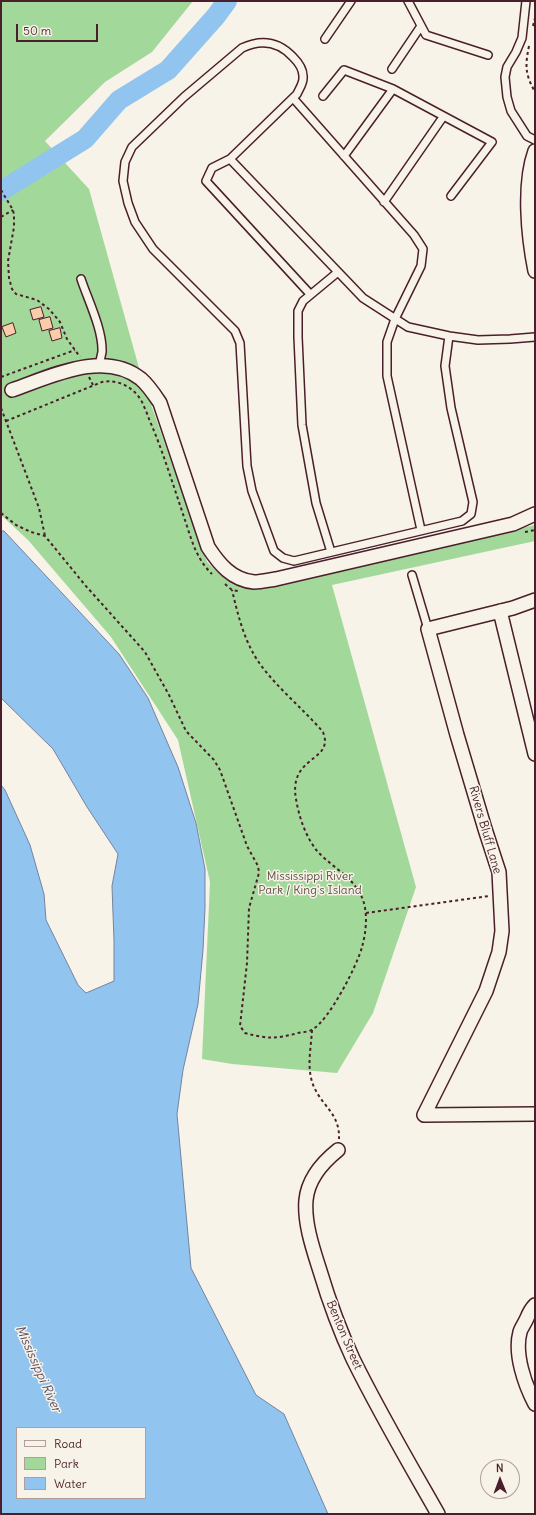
<!DOCTYPE html>
<style>
body{margin:0}
#map{position:relative;width:536px;height:1515px;overflow:hidden;background:#f7f3e8;font-family:Delius,sans-serif}
canvas{display:block}
.frame{position:absolute;inset:0;border:2px solid #4a1f2b;pointer-events:none}
.legend{position:absolute;left:16px;top:1427px;width:130px;height:72px;box-sizing:border-box;background:#f7f3e8;border:1px solid #b29e9c;margin:0;padding:5px 7px;list-style:none;font-size:12px;color:#4a1f2b}
.legend li{display:flex;align-items:center;gap:8px;height:20px}
.legend b{width:20px;border:1px solid #b29e9c}
.north{position:absolute;left:480px;top:1459px;width:40px;height:40px;box-sizing:border-box;background:#f7f3e8;border:1px solid #b29e9c;border-radius:50%;rotate:359deg;font-size:11px;font-weight:700;line-height:16px;text-align:center;color:#4a1f2b}
.north::after{content:'';display:block;margin:auto;width:14px;height:18px;background:#4a1f2b;clip-path:polygon(50% 0,100% 100%,50% 72%,0 100%)}
.scale{position:absolute;left:16px;top:24px;width:82px;height:18px;box-sizing:border-box;border:2px solid #4a1f2b;border-top:0;padding-left:5px;font-size:12px;line-height:14px;white-space:nowrap;color:#4a1f2b;-webkit-text-stroke:3px #f7f3e8;paint-order:stroke}
</style>
<div id="map">
<canvas width="536" height="1515"></canvas>
<div class="frame"></div>
<ul class="legend">
<li><b style="height:5px;background:#f7f3e8"></b>Road</li>
<li><b style="height:11px;background:#a3d89b"></b>Park</li>
<li><b style="height:11px;background:#91c4ee"></b>Water</li>
</ul>
<div class="north">N</div>
<div class="scale">50 m</div>
</div>
<script>
const g = document.querySelector('canvas').getContext('2d');
g.lineJoin = 'round';
function fill(path, color) { g.fillStyle = color; g.fill(path, 'evenodd'); }
function trace(path, color, width, dash) { g.strokeStyle = color; g.lineWidth = width; g.lineCap = dash ? 'butt' : 'round'; g.setLineDash(dash || []); g.stroke(path); }
function write(font, color, halo, rows, align = 'center') {
  g.font = font + ' Delius,sans-serif'; g.lineWidth = 3; g.setLineDash([]); g.textBaseline = 'middle'; g.strokeStyle = halo; g.fillStyle = color; for (const [text, x, y, turn = 0] of rows) {
    g.save(); g.translate(x, y); g.rotate((+turn || 0) * Math.PI / 180); g.textAlign = isNaN(turn) ? turn : align; if (halo) g.strokeText(text, 0, 0); g.fillText(text, 0, 0); g.restore();
  }
}
const green = new Path2D(`
 M1,1H193L152,52L105,82L45,141L89,189L143,382L207,562L223,577L249,588L535,525V541L332,585L416,887L373,1013L337,1073L232,1064L202,1059L210,882L178,740L111,637L28,540L1,515Z`);
const water = new Path2D(`
 M1,531H4L119,654L148,698L178,767L196,823L205,869V908L203,950L198,1004L183,1070L177,1114L191,1268L256,1395L284,1414L328,1514H1V785L5,790L30,845L44,894L46,920L78,985L86,993L114,981V941L112,886L118,854L87,807L53,749L1,698ZM17,1428H145V1498H17Z`);
const river = new Path2D(`
 M1,191L85,139L119,100L168,70L216,16L227,1`);
const building = new Path2D(`
 M41,307L44,317L33,320L30,310Z
 M50,317L53,328L42,331L39,320Z
 M13,323L16,333L6,337L2,327Z
 M60,328L62,338L52,341L49,331Z`);
const path = new Path2D(`
 M533,26L535,18
 M529,46C525,66 525,74 535,92
 M1,190L13,210L14,215V227L8,261L9,278L12,289L16,294L37,300L49,309L60,322L67,339L80,357
 M1,217L13,210
 M1,377L75,350
 M89,377L93,385
 M1,408L39,508L45,536
 M6,421L102,382C117,379 132,386 141,400C144,406 147,413 149,419C163,451 173,485 184,517C191,538 196,559 212,574
 M1,513L16,525L31,532L45,536L85,585L145,652L169,695L186,731L214,760L220,770L247,846L258,866L259,873L249,908L247,963L240,1026L245,1033C267,1039 276,1039 298,1033C303,1032 309,1032 313,1029C329,1020 357,966 362,947C366,933 368,914 363,900C355,878 333,868 318,852C306,838 299,817 296,799C289,760 325,761 325,741C325,738 324,735 323,732C302,707 267,680 252,651C242,632 237,611 232,590
 M525,532L535,530
 M225,584L232,590L238,591
 M366,913L489,896
 M312,1030C311,1049 306,1069 314,1087C323,1107 340,1114 339,1139`);
const lane = new Path2D(`
 M408,1L426,35L488,55
 M526,1L522,38L516,52L507,67L505,77L507,97L511,111L527,136L535,140
 M325,39L351,1
 M392,69L421,26
 M323,96L344,70L393,89L492,142L451,196
 M293,98L414,235L423,249L421,266L395,319L387,342V376L421,530
 M344,156L393,89
 M230,159L363,298L408,327L449,336L478,340L510,339L535,337
 M384,202L443,117
 M81,279C88,300 103,330 102,352C101,357 100,361 99,365
 M310,294L206,181L212,168L230,159L297,94C299,89 304,83 303,76C303,69 298,62 293,57C278,41 261,39 242,48L184,97L132,147L125,162L123,181L128,203L135,222L153,249L235,331L240,343L247,466L252,491L274,551L283,558L294,561L462,521L471,514L473,502L451,408L445,366L449,336
 M331,552L316,503L302,425L298,337V311L303,301L338,272
 M412,575L428,629`);
const street = new Path2D(`
 M535,151C523,184 528,236 535,271
 M12,390C50,377 104,349 141,379C149,386 154,394 160,403L208,547C219,564 232,580 254,582C261,582 269,580 276,579L513,524L535,514
 M535,600L513,608L428,629L457,735L485,829L499,872L502,931L499,952L486,991L424,1115L535,1114
 M500,611L535,754
 M338,1150C323,1162 308,1179 306,1200C304,1223 313,1249 320,1271C329,1301 340,1331 353,1359C379,1412 409,1463 438,1514
 M535,1305C531,1309 529,1313 527,1318C525,1323 521,1328 520,1332C514,1354 525,1385 535,1404`);
const streetNames = [
 ["Rivers Bluff Lane",485,830,74],
 ["Benton Street",344,1335,67]
];
const parkNames = [
 ["Mississippi River",310,877],
 ["Park / King's Island",310,891]
];
const waterNames = [
 ["Mississippi River",38,1369,66]
];
fill(green, '#a3d89b');
fill(water, '#91c4ee');
trace(water, '#7582a0', 1);
trace(river, '#91c4ee', 20);
fill(building, '#fbccaa');
trace(building, '#4a1f2b', 1);
trace(lane, '#4a1f2b', 10);
trace(street, '#4a1f2b', 16);
trace(path, '#4a1f2b', 2, [3, 3]);
trace(lane, '#f7f3e8', 7);
trace(street, '#f7f3e8', 13);
write('12px', '#4a1f2b', '#f7f3e8', streetNames);
write('12px', '#604d47', '#f7f3e8', parkNames);
write('italic 13px', '#5f5166', '#f7f3e8', waterNames);
</script>
